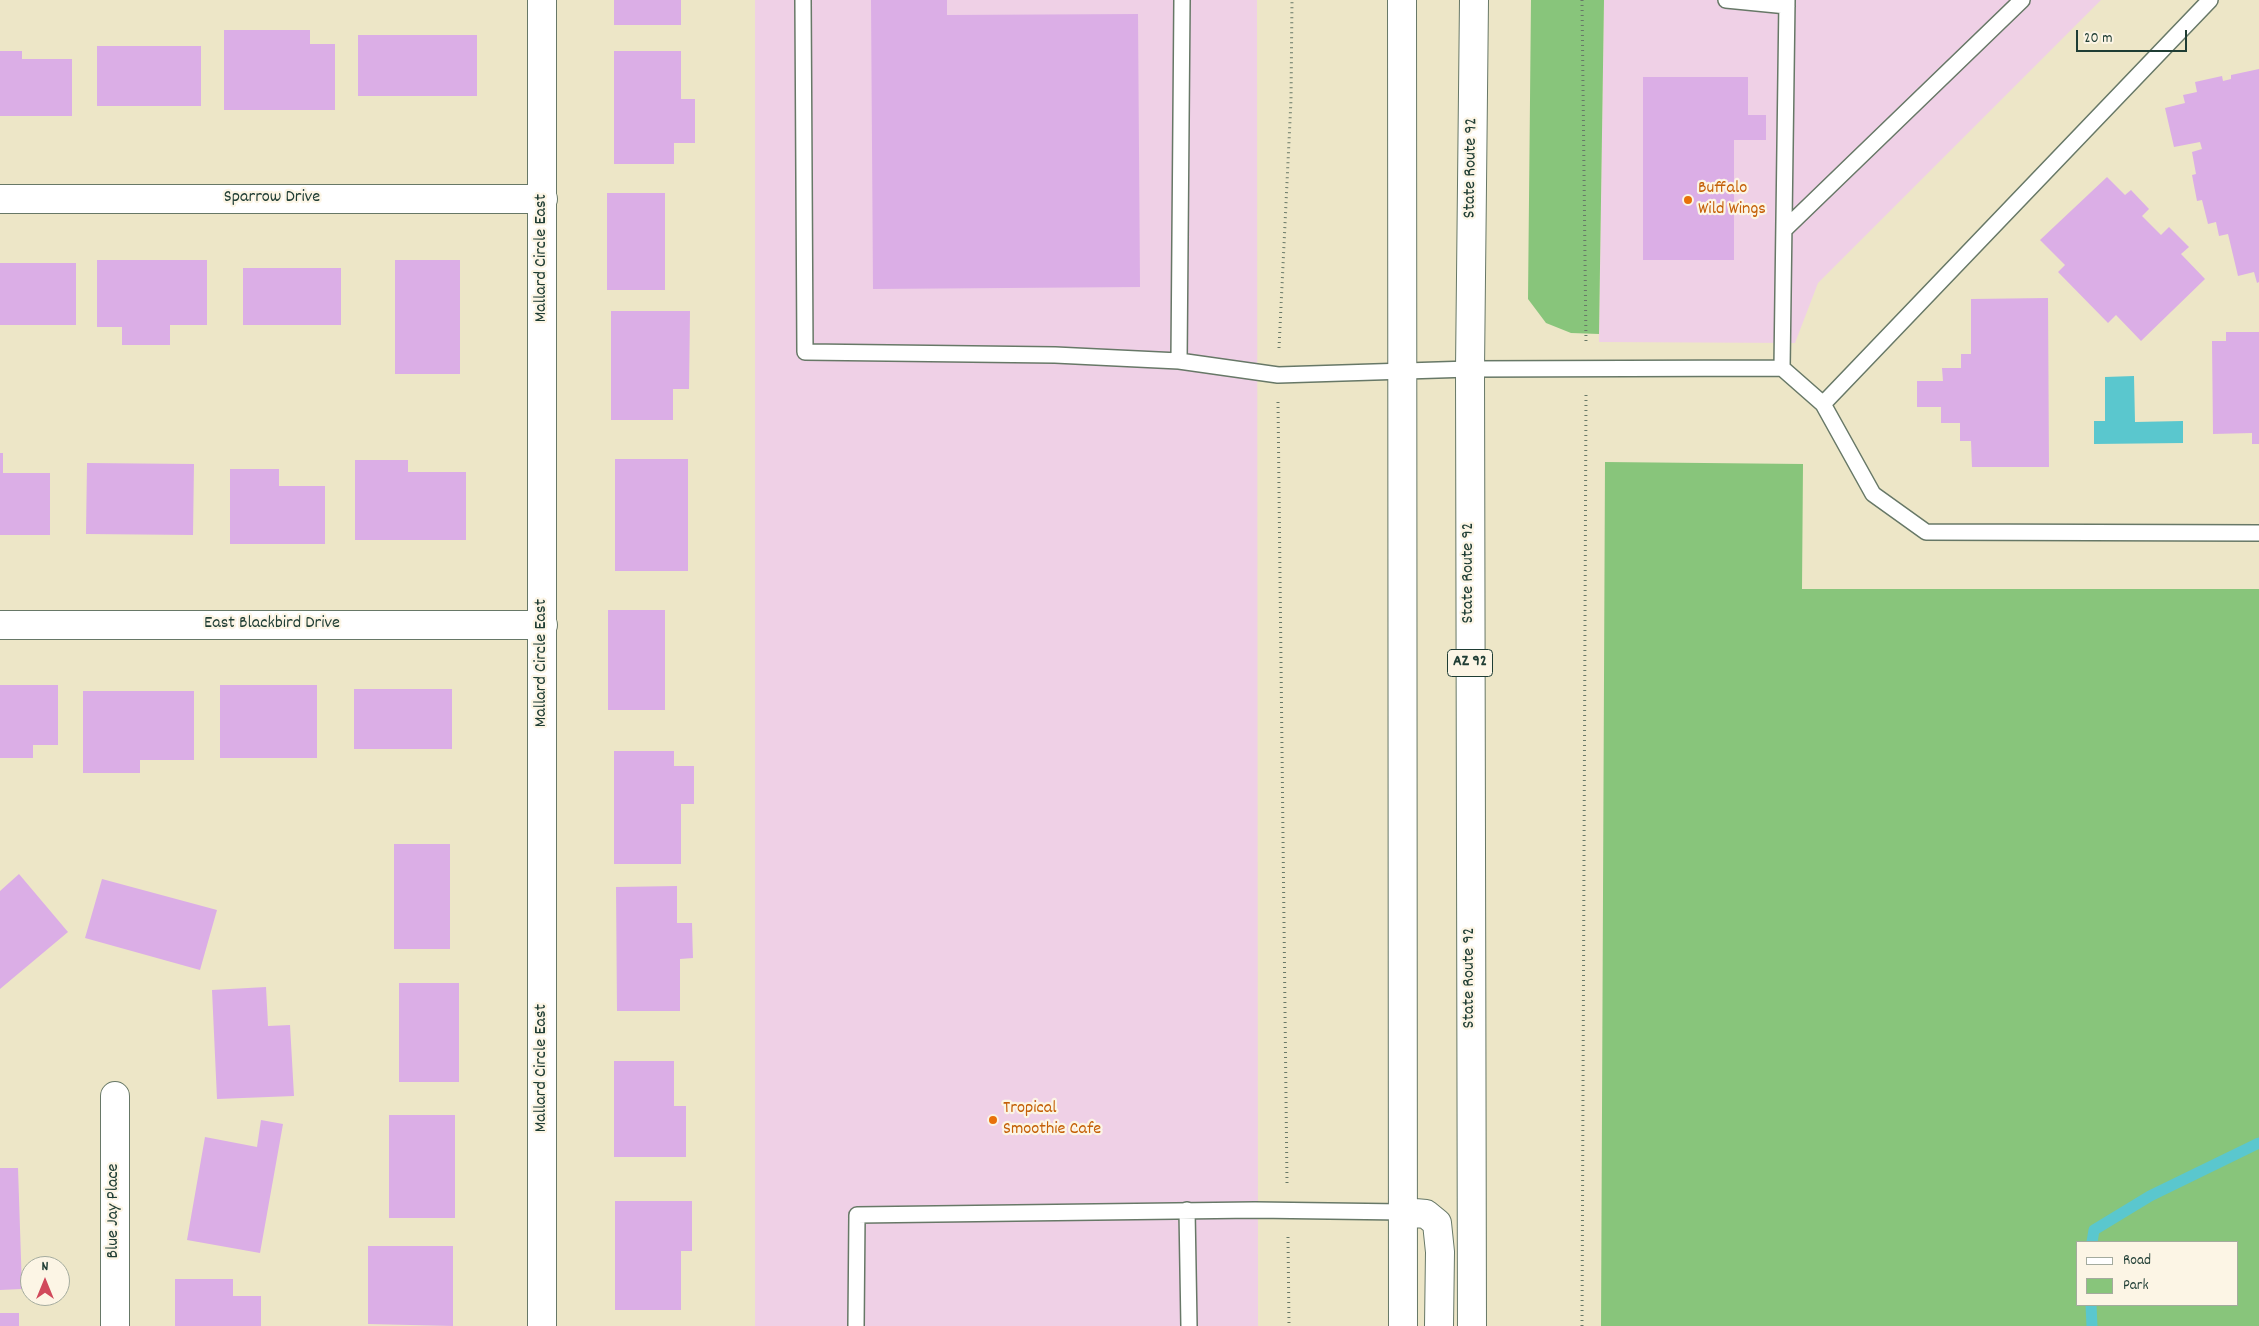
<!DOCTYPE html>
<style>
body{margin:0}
#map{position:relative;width:2259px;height:1326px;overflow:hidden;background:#ede6c7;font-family:Dekko,sans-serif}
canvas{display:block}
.legend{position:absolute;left:2076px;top:1241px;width:162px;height:65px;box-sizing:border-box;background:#fcf5e5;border:1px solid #a4ab9e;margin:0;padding:6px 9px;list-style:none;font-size:15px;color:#1f3d34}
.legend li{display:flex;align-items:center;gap:10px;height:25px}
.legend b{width:25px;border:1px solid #a4ab9e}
.north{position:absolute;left:20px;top:1256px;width:50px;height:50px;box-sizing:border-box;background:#fcf5e5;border:1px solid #a4ab9e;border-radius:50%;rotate:0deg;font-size:14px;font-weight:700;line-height:20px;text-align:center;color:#1f3d34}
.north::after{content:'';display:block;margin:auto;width:18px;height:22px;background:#d1495b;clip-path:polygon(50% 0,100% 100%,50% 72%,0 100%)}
.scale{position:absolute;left:2076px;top:30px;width:111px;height:22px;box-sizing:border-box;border:2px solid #1f3d34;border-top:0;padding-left:6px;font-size:15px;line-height:18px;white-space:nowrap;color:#1f3d34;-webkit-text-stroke:4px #fcf5e5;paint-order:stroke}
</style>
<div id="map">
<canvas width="2259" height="1326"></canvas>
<ul class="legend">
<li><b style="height:6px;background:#fff"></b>Road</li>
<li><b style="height:14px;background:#88c57b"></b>Park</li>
</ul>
<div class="north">N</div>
<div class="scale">20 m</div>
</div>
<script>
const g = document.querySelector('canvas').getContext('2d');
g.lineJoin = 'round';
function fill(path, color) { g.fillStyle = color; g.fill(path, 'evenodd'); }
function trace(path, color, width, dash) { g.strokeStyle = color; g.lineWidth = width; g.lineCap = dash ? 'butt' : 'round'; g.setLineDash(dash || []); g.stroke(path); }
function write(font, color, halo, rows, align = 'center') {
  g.font = font + ' Dekko,sans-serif'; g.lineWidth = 4.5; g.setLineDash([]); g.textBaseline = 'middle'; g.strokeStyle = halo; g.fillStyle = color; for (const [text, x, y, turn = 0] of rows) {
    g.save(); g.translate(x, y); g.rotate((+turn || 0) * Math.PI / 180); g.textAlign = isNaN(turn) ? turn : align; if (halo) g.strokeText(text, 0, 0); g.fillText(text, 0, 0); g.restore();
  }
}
const built = new Path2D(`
 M755,0H1257L1258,1326H755Z
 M1604,0H2101L1818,283L1795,343L1599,342Z`);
const green = new Path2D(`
 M1531,0H1604L1599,334L1571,333L1546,323L1528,299Z
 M1605,462L1803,464L1802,589H2259V1326H1601ZM2078,1242H2238V1305H2078Z`);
const water = new Path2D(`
 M2134,376L2135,422L2183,421V443L2094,444V421H2105V377Z`);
const stream = new Path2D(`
 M2092,1242L2094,1230L2150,1196L2259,1143
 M2091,1305L2092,1326`);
const building = new Path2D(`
 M614,0H681V25H614Z
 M871,0H947V15L1138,14L1140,287L873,289Z
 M224,30H310V44H335V110H224Z
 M358,35H477V96H358Z
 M97,46H201V106H97Z
 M0,51H22V59H72V116H0Z
 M614,51H681V99H695V143H674V164H614Z
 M2259,69V282L2257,283L2254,272L2238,276L2228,234L2219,236L2216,222L2208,224L2202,200L2197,201L2192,175L2196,174L2192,152L2202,149L2200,142L2174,147L2165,108L2185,103L2183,95L2197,92L2195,82L2222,76L2223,81L2231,79V75Z
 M1643,77H1748V115H1766V140H1734V260H1643Z
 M2107,177L2125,195L2131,190L2149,209L2142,216L2161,235L2169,227L2189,247L2181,254L2205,279L2141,341L2116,315L2108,323L2058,272L2065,265L2040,240Z
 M607,193H665V290H607Z
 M97,260H207V325H170V345H122V327H97Z
 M395,260H460V374H395Z
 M0,263H76V325H0Z
 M243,268H341V325H243Z
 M2048,298L2049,467H1972L1971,441H1960V423H1941V407H1917V381H1943L1942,368H1961V354H1971V299Z
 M611,311H690L689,389H673V420H611Z
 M2226,332H2259V444H2252V433L2213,434L2212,341H2226Z
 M0,453H3V473H50V535H0Z
 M615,459H688V571H615Z
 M355,460H408V472H466V540H355Z
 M87,463L194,464L193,535L86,534Z
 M230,469H279V486H325V544H230Z
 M608,610H665V710H608Z
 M0,685H58V745H33V758H0Z
 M220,685H317V758H220Z
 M354,689H452V749H354Z
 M83,691H194V760H140V773H83Z
 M614,751H674V766H694V804H681V864H614Z
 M394,844H450V949H394Z
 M19,874L68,932L0,989V891Z
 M102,879L217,910L200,970L85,938Z
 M677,886V923H692L693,958L680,959V1011H617L616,887Z
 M399,983H459V1082H399Z
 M266,987L268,1026L290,1025L294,1096L217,1099L212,990Z
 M614,1061H674V1106H686V1157H614Z
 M389,1115H455V1218H389Z
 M261,1120L283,1124L260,1253L187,1240L205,1137L257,1147Z
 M0,1168H18L22,1289L0,1290Z
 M615,1201H692V1251H681V1310H615Z
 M368,1246H453V1326L368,1324Z
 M175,1279H233V1296H261V1326H175Z
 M0,1313H19V1326H0Z`);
const path = new Path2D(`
 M1582,0L1586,343
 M1279,348L1291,100L1292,0
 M1278,402L1287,1183
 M1288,1237L1289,1326
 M1582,1326L1586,394`);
const service = new Path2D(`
 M803,0L805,352L1055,355L1179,361L1278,375L1470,369L1782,368
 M1726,0L1787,6
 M1787,0L1782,368L1823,404L1873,494L1926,532L2259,533
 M1786,228L2022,0
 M1179,361L1182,0
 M1823,404L2210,0
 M1187,1210L1189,1326
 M856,1326L857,1215L1255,1210L1403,1212`);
const minor = new Path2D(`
 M542,0V1326
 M0,199H543
 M0,625H543
 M115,1326V1096`);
const primary = new Path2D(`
 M1402,0L1403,1326
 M1403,1212L1426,1214L1437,1223L1440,1252L1439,1326
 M1472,1326L1470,369L1474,0`);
const markers = [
 [1688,200,5,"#e8710a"],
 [993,1120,5,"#e8710a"]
];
const shields = [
 [1470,663,45]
];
const shieldNames = [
 ["AZ 92",1470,663]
];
const streetNames = [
 ["State Route 92",1472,168,-89],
 ["Sparrow Drive",272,199],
 ["Mallard Circle East",543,258,-90],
 ["State Route 92",1470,573,-90],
 ["East Blackbird Drive",272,625],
 ["Mallard Circle East",543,663,-90],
 ["State Route 92",1471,978,-90],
 ["Mallard Circle East",543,1068,-90],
 ["Blue Jay Place",115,1211,-90]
];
const foodNames = [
 ["Buffalo",1698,190],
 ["Wild Wings",1698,211],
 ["Tropical",1003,1110],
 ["Smoothie Cafe",1003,1131]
];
fill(built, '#efd0e6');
fill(green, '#88c57b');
fill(water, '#5ac7ce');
trace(stream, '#5ac7ce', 11);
fill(building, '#dbaee6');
trace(service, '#677867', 18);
trace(minor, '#677867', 30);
trace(primary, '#677867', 30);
trace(path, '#677867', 3, [1, 4]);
trace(service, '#fff', 15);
trace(minor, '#fff', 28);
trace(primary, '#fff', 28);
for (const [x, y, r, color] of markers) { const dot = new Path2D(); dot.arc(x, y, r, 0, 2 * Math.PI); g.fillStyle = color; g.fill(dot); trace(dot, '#fcf5e5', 2); }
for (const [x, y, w] of shields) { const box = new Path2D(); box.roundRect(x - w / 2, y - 13.5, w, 27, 4); g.fillStyle = '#fcf5e5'; g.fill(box); trace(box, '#1f3d34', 1); }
write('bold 16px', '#1f3d34', null, shieldNames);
write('18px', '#1f3d34', '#fcf5e5', streetNames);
write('18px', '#c56008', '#fcf5e5', foodNames, 'left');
</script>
